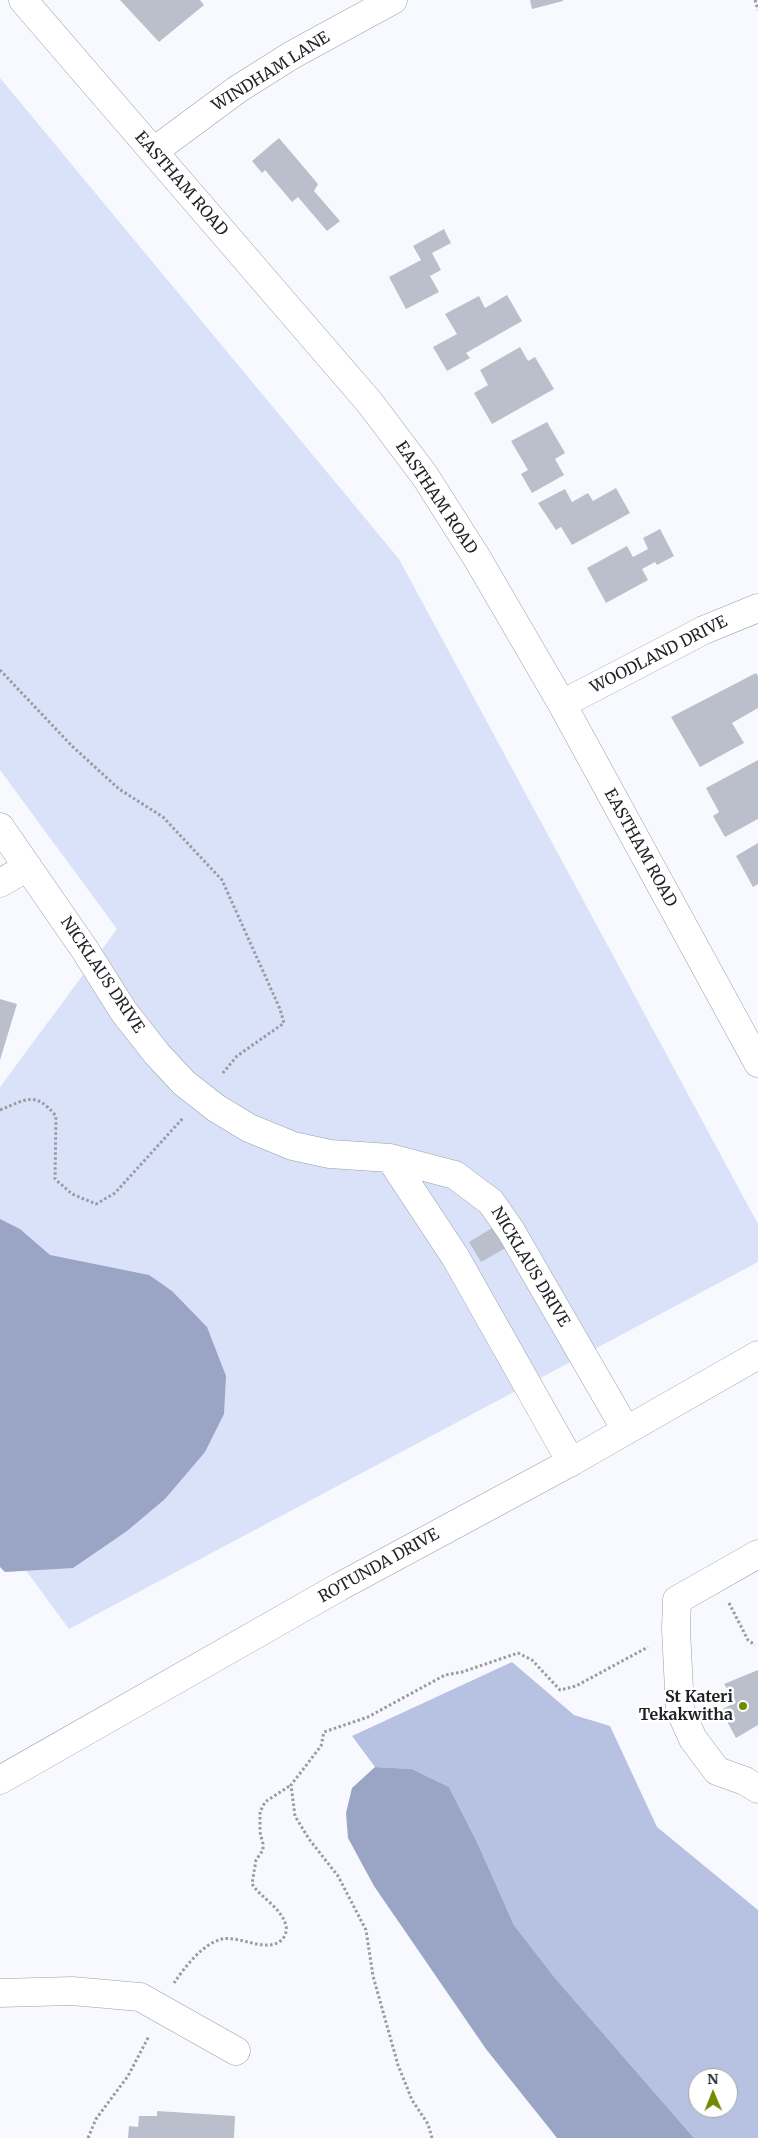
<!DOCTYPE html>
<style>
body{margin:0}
#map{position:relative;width:758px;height:2138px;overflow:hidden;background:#f7f9fe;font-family:Merriweather,serif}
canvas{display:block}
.north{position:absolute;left:688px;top:2068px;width:50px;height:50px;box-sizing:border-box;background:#fff;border:1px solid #a5a6a8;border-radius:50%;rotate:359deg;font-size:14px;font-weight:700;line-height:20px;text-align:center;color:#1f2125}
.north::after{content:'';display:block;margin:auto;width:18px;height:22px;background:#718a00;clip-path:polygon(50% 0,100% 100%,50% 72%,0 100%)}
</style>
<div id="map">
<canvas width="758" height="2138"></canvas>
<div class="north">N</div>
</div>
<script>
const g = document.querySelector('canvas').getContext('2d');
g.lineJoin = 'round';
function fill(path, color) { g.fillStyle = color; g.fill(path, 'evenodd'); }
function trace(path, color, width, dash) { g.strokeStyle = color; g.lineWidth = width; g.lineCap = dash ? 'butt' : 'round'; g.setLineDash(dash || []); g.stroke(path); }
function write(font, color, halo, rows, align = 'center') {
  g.font = font + ' Merriweather,serif'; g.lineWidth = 5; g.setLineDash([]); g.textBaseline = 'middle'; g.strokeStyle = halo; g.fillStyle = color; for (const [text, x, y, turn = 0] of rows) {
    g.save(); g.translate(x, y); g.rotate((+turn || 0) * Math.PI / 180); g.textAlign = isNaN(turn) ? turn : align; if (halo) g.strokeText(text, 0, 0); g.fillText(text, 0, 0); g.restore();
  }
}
const green = new Path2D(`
 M0,78L399,559L758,1224V1262L69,1629L0,1535V1087L117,929L0,770Z`);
const forest = new Path2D(`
 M512,1662L574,1715L610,1726L657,1827L758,1910V2138H694L555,1978L514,1925L477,1842L449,1787L412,1769L375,1767L352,1736ZM698,2078H728V2108H698Z`);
const water = new Path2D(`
 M0,1219L20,1229L50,1255L149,1275L172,1291L207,1327L226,1376L224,1414L205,1452L165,1499L127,1531L73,1568L5,1572L0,1567Z
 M375,1767L412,1769L449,1787L477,1842L514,1925L555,1978L694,2138H557L486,2049L374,1886L348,1838L346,1813L352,1788Z`);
const building = new Path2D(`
 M120,0H200L204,5L159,42Z
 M530,0H563V1L532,9Z
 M279,138L318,184L314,191L340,221L327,231L298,197L292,202L265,170L262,173L252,161Z
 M444,229L451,243L432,253L441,270L430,276L439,292L406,309L389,277L421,260L413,246Z
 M507,295L522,321L466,353L470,358L447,371L433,347L457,334L445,314L479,296L485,308Z
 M520,347L528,361L535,357L554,389L492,424L474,393L488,385L480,370Z
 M547,422L565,453L555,459L564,475L532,493L521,474L528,470L511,441Z
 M616,488L630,513L572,545L561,527L556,530L538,503L565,489L572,502L588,493L593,501Z
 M660,529L674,556L657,565L655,562L642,569L648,580L606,603L587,568L627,546L633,557L648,549L643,538Z
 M756,673L758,676V708L732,723L744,743L700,767L671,717Z
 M758,760V819L725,837L713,816L719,812L706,788Z
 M758,843V884L753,887L736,856Z
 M0,999L17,1004L0,1060Z
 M497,1225L509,1246L481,1262L469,1242Z
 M758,1670V1725L736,1738L721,1710L736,1702L724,1684Z
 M157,2111L235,2116L234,2138H128L129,2126L138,2127L139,2116H157Z`);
const path = new Path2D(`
 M755,0L758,10
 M0,670L72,746L119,789L163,817L222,880L280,1009L284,1023L237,1056L222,1074
 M0,1110C27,1099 35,1091 56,1116L55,1179L72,1194L96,1204L115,1193L183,1118
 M729,1603L748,1640L755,1645
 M174,1983C185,1967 202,1944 222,1939C240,1935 271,1956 284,1937C286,1933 287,1929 286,1926C282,1908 261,1898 252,1884L256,1860L263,1850V1844L260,1832V1812L265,1802L291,1785
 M88,2138L96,2119L128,2076L149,2036
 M432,2138L428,2124L412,2100L398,2065L373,1976L366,1930L338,1876L309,1839L295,1816L291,1785L321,1746L324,1732L368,1717L445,1675L462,1672L518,1653L532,1660L560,1690L576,1686L648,1647`);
const minor = new Path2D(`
 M23,0L370,403L425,476L477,558L562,704L758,1063
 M154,151L238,89L292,55L393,0
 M562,704L704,630L758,608
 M0,827L85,950L124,1012L157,1054L184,1083L216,1108L249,1128L293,1146L330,1154L390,1158L455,1175L491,1202L511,1231L626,1430
 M0,883L28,867
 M390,1158L456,1258L571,1462
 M758,1554L677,1600L676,1629L680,1710L693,1739L717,1771L745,1781L758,1789
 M0,1993L72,1991L140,1997L236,2051`);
const major = new Path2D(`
 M0,1780L339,1587L571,1462L758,1355`);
const markers = [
 [743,1706,5,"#718a00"]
];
const streetNames = [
 ["WINDHAM LANE",271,72,-32],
 ["EASTHAM ROAD",181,184,49],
 ["EASTHAM ROAD",436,498,56],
 ["WOODLAND DRIVE",659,655,-27],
 ["EASTHAM ROAD",640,848,61],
 ["NICKLAUS DRIVE",102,975,56],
 ["NICKLAUS DRIVE",530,1267,59],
 ["ROTUNDA DRIVE",379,1566,-29]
];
const poiNames = [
 ["St Kateri",733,1697],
 ["Tekakwitha",733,1715]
];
fill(green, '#dae2fa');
fill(forest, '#b7c1e2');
fill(water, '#9aa4c4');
fill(building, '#bbbfcc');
trace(minor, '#9b9fab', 29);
trace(major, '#9b9fab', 29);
trace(path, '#999ba0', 3, [2.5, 2.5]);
trace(minor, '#fff', 28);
trace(major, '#fff', 28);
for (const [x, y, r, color] of markers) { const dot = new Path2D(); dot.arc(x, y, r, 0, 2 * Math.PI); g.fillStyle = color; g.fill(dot); trace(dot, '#fff', 2); }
write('16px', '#1f2125', '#fff', streetNames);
write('bold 16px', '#1f2125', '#fff', poiNames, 'right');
</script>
